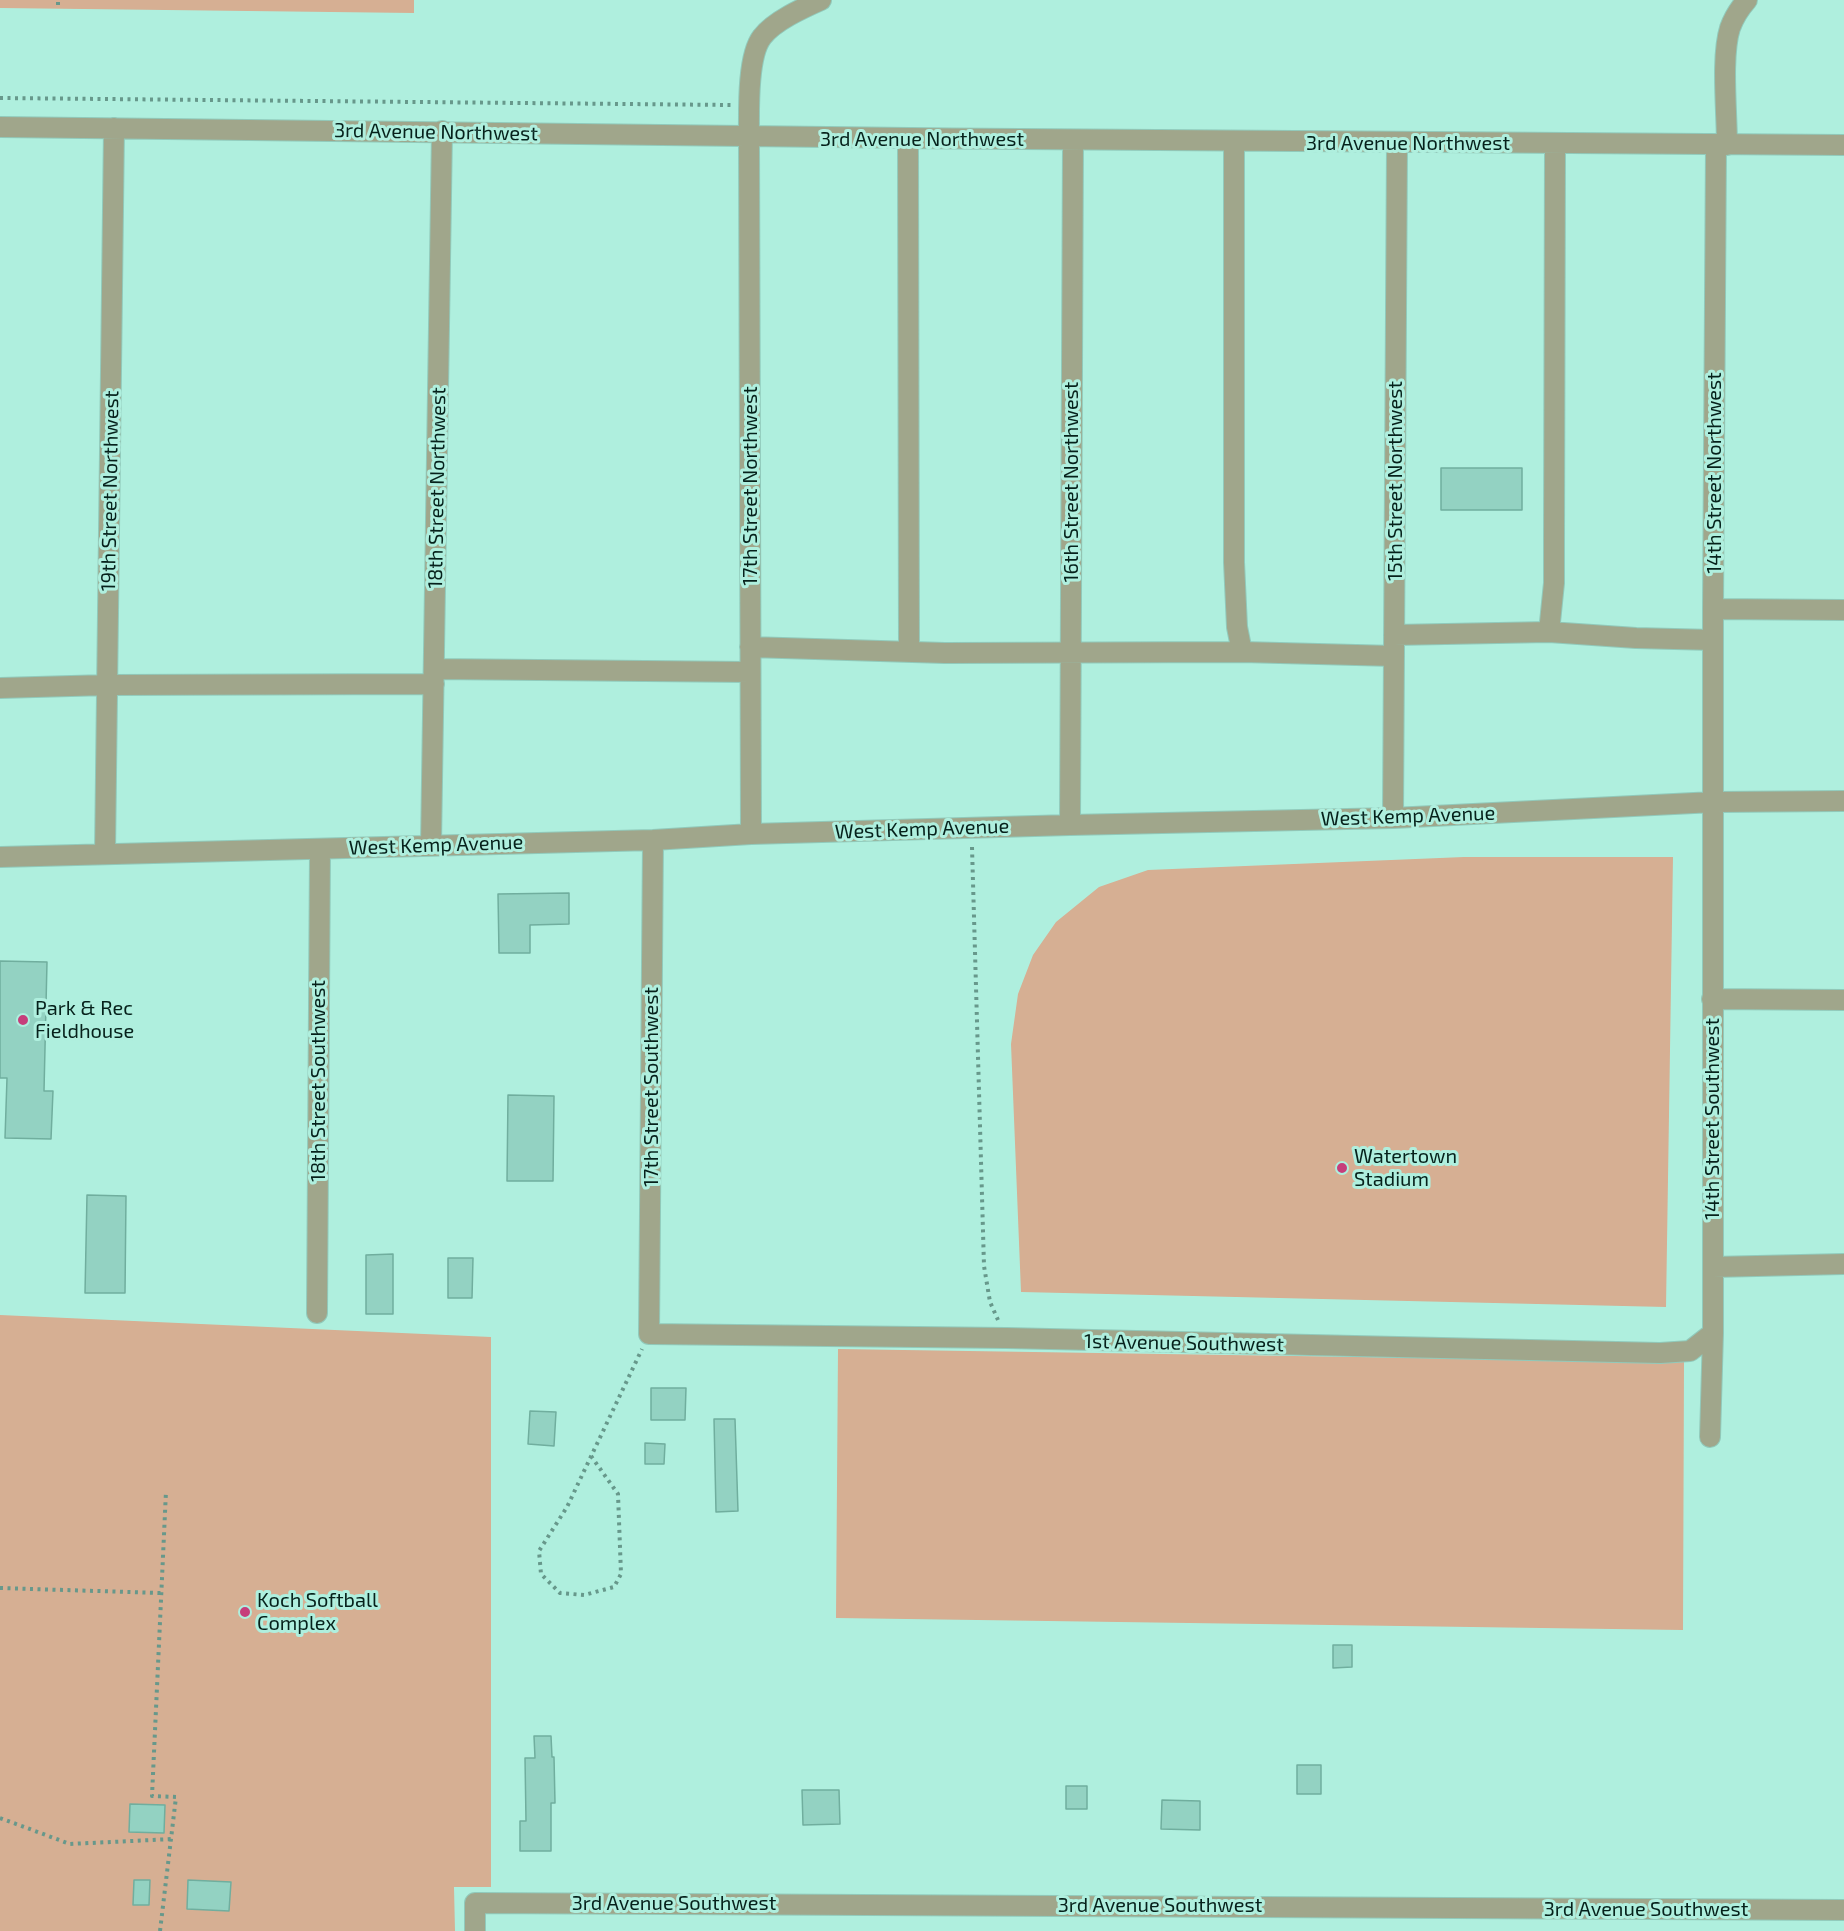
<!DOCTYPE html>
<style>
body{margin:0}
canvas{display:block;background:#afefde}
</style>
<canvas width="1844" height="1931"></canvas>
<script>
const g = document.querySelector('canvas').getContext('2d');
g.lineJoin = 'round';
function fill(path, color) { g.fillStyle = color; g.fill(path, 'evenodd'); }
function trace(path, color, width, dash) { g.strokeStyle = color; g.lineWidth = width; g.lineCap = dash ? 'butt' : 'round'; g.setLineDash(dash || []); g.stroke(path); }
function write(font, color, halo, rows, align = 'center') {
  g.font = font + ' "Exo 2",sans-serif'; g.lineWidth = 6; g.setLineDash([]); g.textBaseline = 'middle'; g.strokeStyle = halo; g.fillStyle = color; for (const [text, x, y, turn = 0] of rows) {
    g.save(); g.translate(x, y); g.rotate((+turn || 0) * Math.PI / 180); g.textAlign = isNaN(turn) ? turn : align; if (halo) g.strokeText(text, 0, 0); g.fillText(text, 0, 0); g.restore();
  }
}
const green = new Path2D(`
 M0,0H414V13L0,8Z
 M1464,857H1673L1666,1307L1021,1292L1011,1044L1018,994L1033,955L1056,922L1099,887L1148,870Z
 M0,1315L491,1337V1887H454L455,1931H0Z
 M838,1349L1684,1362L1683,1630L836,1618Z`);
const building = new Path2D(`
 M1441,468H1522V510H1441Z
 M569,893V924L530,925V953H499L498,894Z
 M0,961L47,962L44,1091H53L51,1139L5,1138L7,1078H0Z
 M508,1095L554,1096L553,1181H507Z
 M87,1195L126,1196L125,1293H85Z
 M393,1254V1314H366V1255Z
 M448,1258H473L472,1298H448Z
 M651,1388H686L685,1420H651Z
 M530,1411L556,1412L554,1446L528,1444Z
 M714,1419H735L738,1511L716,1512Z
 M645,1443L665,1444L664,1464H645Z
 M1333,1645H1352V1667L1333,1668Z
 M534,1736H551L552,1757H554L555,1803H551V1851H520V1821H526L525,1758H535Z
 M1297,1765H1321V1794H1297Z
 M1066,1786H1087V1809H1066Z
 M802,1790H839L840,1824L803,1825Z
 M1162,1800L1200,1801V1830L1161,1829Z
 M130,1804L165,1805L164,1833L129,1832Z
 M134,1880H150L149,1905H133Z
 M188,1880L231,1882L229,1911L187,1909Z`);
const path = new Path2D(`
 M58,5V0
 M0,98L731,105
 M972,847L984,1266L990,1302L998,1320
 M591,1456L618,1494L621,1574L614,1587L584,1595L560,1593L541,1574L539,1551L567,1507L642,1349
 M0,1588L161,1593
 M0,1818L70,1844L172,1839
 M160,1931L176,1797L152,1796L166,1491`);
const minor = new Path2D(`
 M0,127C615,135 1229,143 1844,145
 M908,139L909,652
 M1234,142V562L1237,627L1242,652
 M1727,145C1727,113 1721,56 1730,28C1734,17 1739,9 1747,0
 M1713,609L1844,610
 M1549,632L1554,583V542L1555,144
 M1394,635L1549,632L1636,638L1713,640
 M750,647L945,653L1242,652L1394,656
 M434,669L750,672
 M0,688L107,685L434,684
 M1393,818L1397,143
 M1070,825L1073,140
 M751,834L749,138C749,113 747,56 762,37C774,21 803,8 821,0
 M653,840L649,1334L1006,1338L1660,1353L1690,1351L1713,1333
 M431,845L442,131
 M105,854L114,128
 M0,857L653,840L751,834L1070,825L1393,818L1714,802L1844,801
 M1712,999L1844,1000
 M1713,1267L1844,1264
 M317,1313L320,849
 M1710,1437L1713,1333V609L1716,145
 M475,1931V1903L1844,1910`);
const markers = [
 [23,1020,6,"#c63e7b"],
 [1342,1168,6,"#c63e7b"],
 [245,1612,6,"#c63e7b"]
];
const streetNames = [
 ["3rd Avenue Northwest",436,132,1],
 ["3rd Avenue Northwest",922,139],
 ["3rd Avenue Northwest",1408,143],
 ["14th Street Northwest",1714,473,-90],
 ["15th Street Northwest",1395,481,-90],
 ["16th Street Northwest",1071,482,-90],
 ["17th Street Northwest",750,486,-90],
 ["18th Street Northwest",437,488,-89],
 ["19th Street Northwest",110,491,-89],
 ["West Kemp Avenue",1408,816,-2],
 ["West Kemp Avenue",922,829,-2],
 ["West Kemp Avenue",436,845,-2],
 ["18th Street Southwest",318,1081,-90],
 ["17th Street Southwest",651,1087,-90],
 ["14th Street Southwest",1712,1119,-90],
 ["1st Avenue Southwest",1184,1343,1],
 ["3rd Avenue Southwest",674,1903],
 ["3rd Avenue Southwest",1160,1905],
 ["3rd Avenue Southwest",1646,1909]
];
const poiNames = [
 ["Park & Rec",35,1008],
 ["Fieldhouse",35,1031],
 ["Watertown",1354,1156],
 ["Stadium",1354,1179],
 ["Koch Softball",257,1600],
 ["Complex",257,1623]
];
fill(green, '#d6af93');
fill(building, '#93d2c2');
trace(building, '#70ae9e', 1.5);
trace(minor, '#91cabb', 22);
trace(path, '#67988b', 4, [3, 4.5]);
trace(minor, '#a0a68b', 20);
for (const [x, y, r, color] of markers) { const dot = new Path2D(); dot.arc(x, y, r, 0, 2 * Math.PI); g.fillStyle = color; g.fill(dot); trace(dot, '#afefde', 2); }
write('20px', '#06211b', '#afefde', streetNames);
write('20px', '#06211b', '#afefde', poiNames, 'left');
</script>
